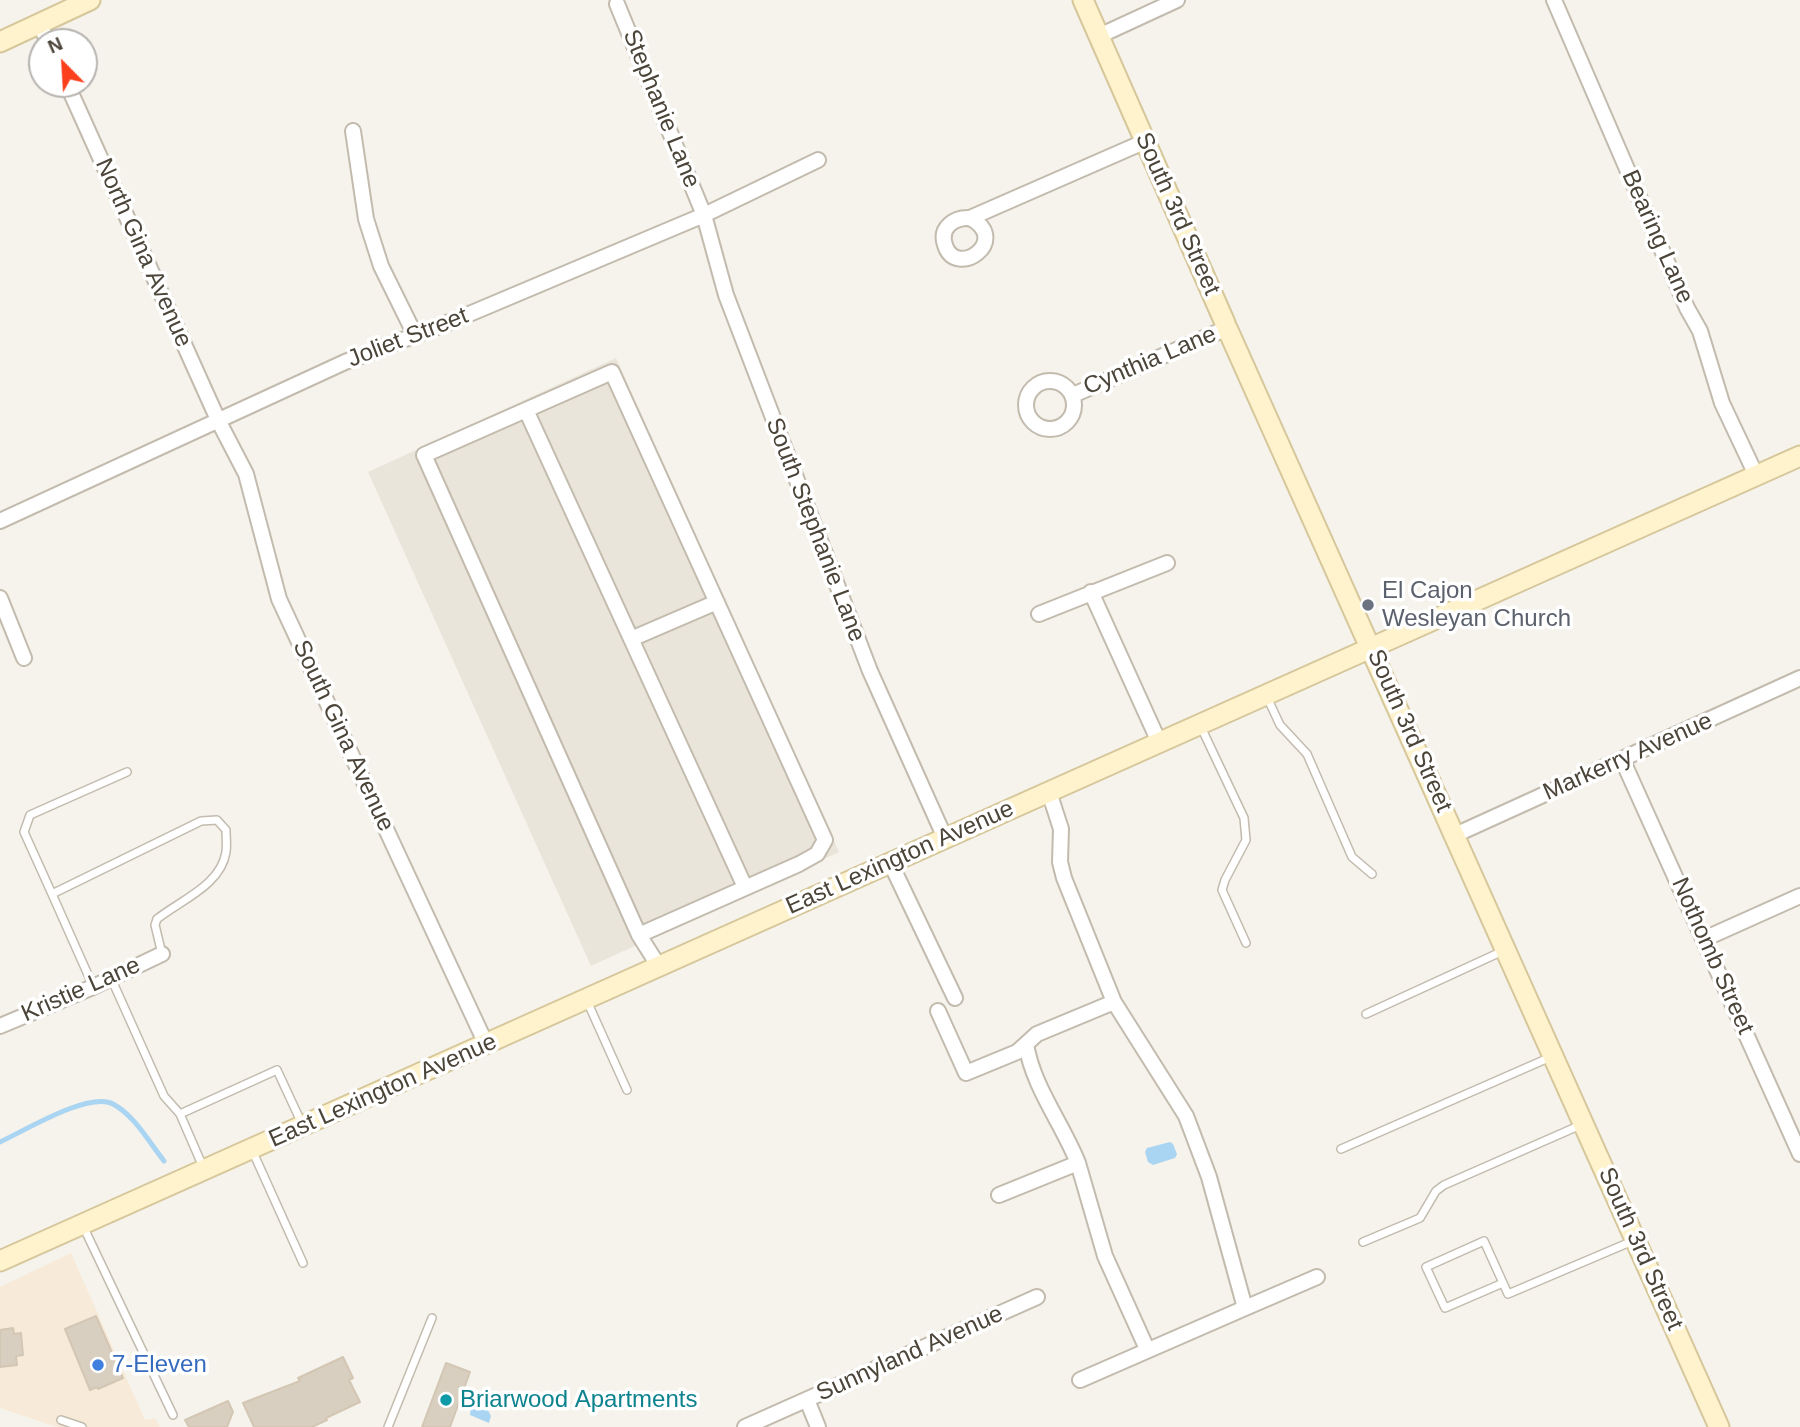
<!DOCTYPE html>
<style>
body{margin:0}
#map{position:relative;width:1800px;height:1427px;overflow:hidden;background:#f6f3ec;font-family:Arial,sans-serif}
canvas{display:block}
.north{position:absolute;left:28px;top:28px;width:70px;height:70px;box-sizing:border-box;background:#fff;border:2px solid #b7b4b0;border-radius:50%;rotate:336deg;font-size:19px;font-weight:700;line-height:28px;text-align:center;color:#4b4439}
.north::after{content:'';display:block;margin:auto;width:24px;height:32px;background:#fc3f1d;clip-path:polygon(50% 0,100% 100%,50% 72%,0 100%)}
</style>
<div id="map">
<canvas width="1800" height="1427"></canvas>
<div class="north">N</div>
</div>
<script>
const g = document.querySelector('canvas').getContext('2d');
g.lineJoin = 'round';
function fill(path, color) { g.fillStyle = color; g.fill(path, 'evenodd'); }
function trace(path, color, width, dash) { g.strokeStyle = color; g.lineWidth = width; g.lineCap = dash ? 'butt' : 'round'; g.setLineDash(dash || []); g.stroke(path); }
function write(font, color, halo, rows, align = 'center') {
  g.font = font + ' Arial,sans-serif'; g.lineWidth = 7; g.setLineDash([]); g.textBaseline = 'middle'; g.strokeStyle = halo; g.fillStyle = color; for (const [text, x, y, turn = 0] of rows) {
    g.save(); g.translate(x, y); g.rotate((+turn || 0) * Math.PI / 180); g.textAlign = isNaN(turn) ? turn : align; if (halo) g.strokeText(text, 0, 0); g.fillText(text, 0, 0); g.restore();
  }
}
const residential = new Path2D(`
 M616,358L839,852L591,966L368,472Z`);
const commercial = new Path2D(`
 M71,1253L145,1420L155,1418L160,1427H57L0,1408V1287Z`);
const water = new Path2D(`
 M1170,1142L1173,1144L1177,1154L1175,1158L1153,1165L1148,1162L1145,1152L1147,1148Z
 M478,1395L481,1397L491,1416L489,1423L470,1415L472,1398Z`);
const stream = new Path2D(`
 M0,1142C24,1131 89,1091 113,1104C134,1115 149,1142 164,1161`);
const building = new Path2D(`
 M96,1316L123,1378L98,1389L97,1387L90,1390L65,1329Z
 M13,1328L14,1334L21,1333L23,1355L16,1356L17,1365L0,1367V1330Z
 M343,1357L353,1378L349,1380L360,1402L326,1418L327,1420L312,1427H254L243,1403L300,1381L298,1378Z
 M446,1363L470,1372L450,1427H422Z
 M228,1401L233,1412L227,1427H189L185,1420Z`);
const lane = new Path2D(`
 M1266,695L1280,725L1307,754L1352,857L1372,874
 M1200,725L1244,818L1246,840L1225,880L1222,890L1246,943
 M127,772L30,815L24,832L52,894L201,821L217,820L226,830C226,837 227,845 226,852C221,885 181,900 157,919L155,925L162,954
 M52,894L93,986
 M111,978L164,1096L180,1114
 M587,1001L627,1090
 M1366,1014L1505,950
 M1341,1149L1553,1056
 M252,1150L303,1263
 M203,1167L180,1114L277,1070L303,1126
 M83,1226L173,1415
 M1363,1242L1420,1218L1436,1191L1444,1185L1583,1124
 M1503,1283L1445,1308L1426,1267L1484,1241L1508,1294L1635,1240
 M61,1420L82,1427
 M388,1427L432,1318`);
const street = new Path2D(`
 M1554,0L1687,308L1700,331L1722,403L1756,475
 M617,4L704,215L726,295L870,671L945,838
 M39,23L48,42
 M1099,36L1177,0
 M67,84L219,422L246,474L279,599L486,1044
 M353,131L366,219L381,266L415,335
 M970,218C1012,240 956,280 945,245C939,227 955,217 970,218L1146,141
 M1026 405a24 24 0 1 1 48 0a24 24 0 1 1-48 0Z
 M1073,395L1227,328L1225,323
 M526,410L745,887
 M0,521L345,362L455,320L704,215L818,160
 M1091,592L1159,742
 M0,598L24,658
 M1039,614L1167,563
 M631,639L717,602
 M1622,759L1800,1154
 M1049,792L1061,829L1060,862L1064,878L1114,1002L1186,1116L1209,1177L1245,1308L1080,1380
 M1455,835L1800,678
 M890,862L955,998
 M639,935L799,864L817,854L825,840L612,372L424,455L639,935L658,965
 M1704,939L1800,896
 M938,1011L966,1073L1017,1052L1026,1044
 M0,1026L93,987L162,954
 M1078,1163C1062,1123 1033,1087 1026,1044L1037,1034L1114,1002
 M999,1195L1078,1163L1105,1256L1147,1349
 M1245,1308L1317,1277
 M807,1400L818,1427
 M745,1427L1037,1297`);
const secondary = new Path2D(`
 M1083,0L1225,323
 M0,42L90,0
 M1227,328L1719,1427
 M0,1261L1800,456`);
const markers = [
 [1368,605,7,"#6b7280"],
 [98,1365,7,"#3f7fe0"],
 [446,1400,7,"#0f9aa8"]
];
const streetNames = [
 ["Stephanie Lane",661,109,68],
 ["South 3rd Street",1177,214,66],
 ["Bearing Lane",1657,237,66],
 ["North Gina Avenue",143,253,66],
 ["Joliet Street",408,338,-21],
 ["Cynthia Lane",1150,361,-23],
 ["South Stephanie Lane",815,530,69],
 ["South 3rd Street",1409,731,66],
 ["South Gina Avenue",343,736,65],
 ["Markerry Avenue",1628,757,-24],
 ["East Lexington Avenue",900,858,-24],
 ["Nothomb Street",1712,956,66],
 ["Kristie Lane",81,990,-24],
 ["East Lexington Avenue",383,1091,-24],
 ["South 3rd Street",1640,1249,66],
 ["Sunnyland Avenue",910,1354,-24]
];
const worshipNames = [
 ["El Cajon",1382,591],
 ["Wesleyan Church",1382,619]
];
const shopNames = [
 ["7-Eleven",112,1365]
];
const cultureNames = [
 ["Briarwood Apartments",460,1400]
];
fill(residential, '#eae5da');
fill(commercial, '#f7ead8');
fill(water, '#a9d4f2');
trace(stream, '#a9d4f2', 5);
fill(building, '#d8cfc1');
trace(building, '#d3c7b4', 2);
trace(lane, '#c2bbae', 10);
trace(street, '#c2bbae', 18);
trace(secondary, '#d6c79b', 23);
trace(lane, '#fff', 7);
trace(street, '#fff', 14);
trace(secondary, '#fff3cd', 19);
for (const [x, y, r, color] of markers) { const dot = new Path2D(); dot.arc(x, y, r, 0, 2 * Math.PI); g.fillStyle = color; g.fill(dot); trace(dot, '#fff', 2.5); }
write('24px', '#4b4439', '#fff', streetNames);
write('24px', '#5b616d', '#fff', worshipNames, 'left');
write('24px', '#366cbe', '#fff', shopNames, 'left');
write('24px', '#0d838f', '#fff', cultureNames, 'left');
</script>
